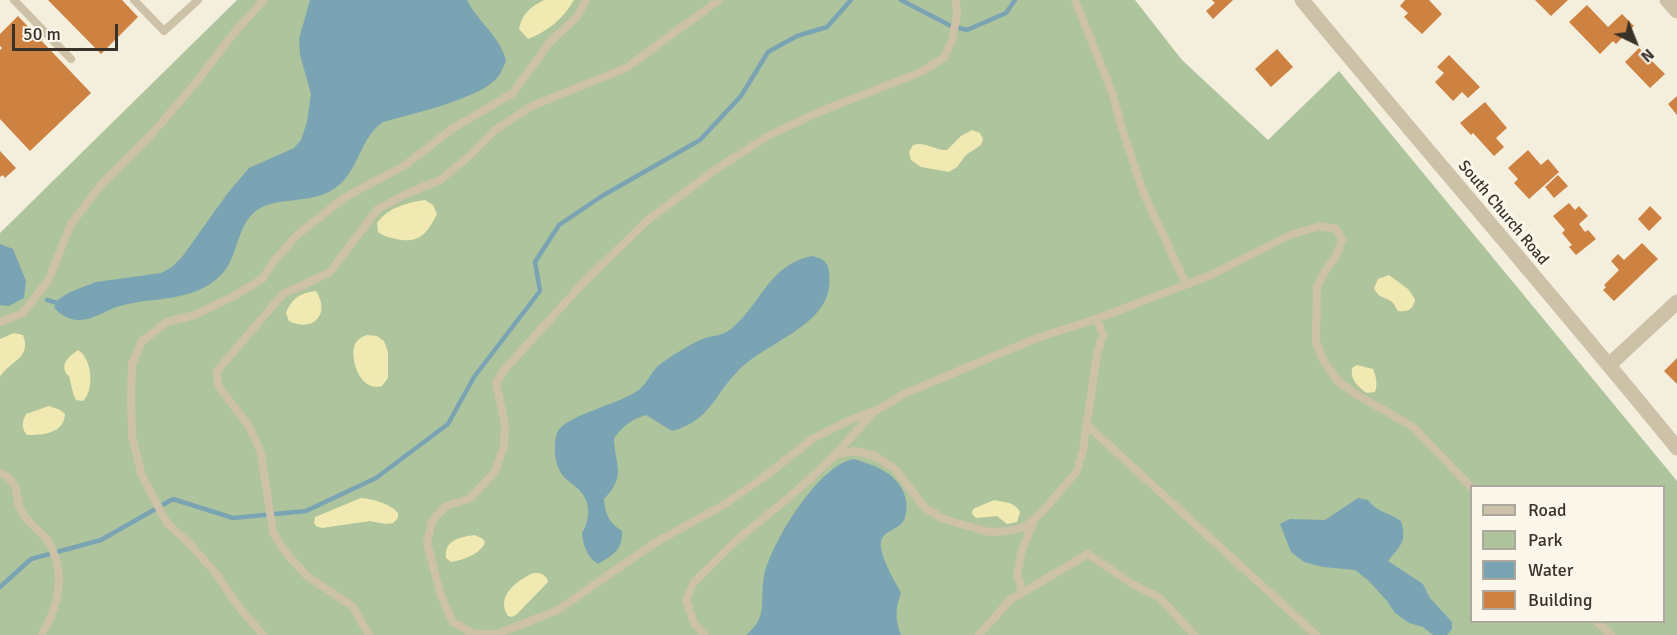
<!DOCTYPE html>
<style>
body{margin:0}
#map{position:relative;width:1677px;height:635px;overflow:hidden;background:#f4eedd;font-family:Signika,sans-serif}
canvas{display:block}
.legend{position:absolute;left:1470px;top:485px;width:195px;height:138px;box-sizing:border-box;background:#fbf7ea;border:2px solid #ada89d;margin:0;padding:8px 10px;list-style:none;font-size:18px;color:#393229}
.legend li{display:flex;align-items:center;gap:12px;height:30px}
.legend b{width:30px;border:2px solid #ada89d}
.north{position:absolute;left:1605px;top:12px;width:60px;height:60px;-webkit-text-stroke:4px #fbf7ea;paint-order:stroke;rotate:137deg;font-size:16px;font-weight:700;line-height:24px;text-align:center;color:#393229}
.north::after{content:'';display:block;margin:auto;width:21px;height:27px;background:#393229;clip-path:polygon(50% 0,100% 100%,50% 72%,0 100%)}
.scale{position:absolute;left:12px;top:24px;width:106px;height:27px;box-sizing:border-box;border:3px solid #393229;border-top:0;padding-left:8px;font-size:18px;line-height:21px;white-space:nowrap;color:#393229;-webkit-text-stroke:4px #fbf7ea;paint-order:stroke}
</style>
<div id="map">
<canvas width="1677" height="635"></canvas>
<ul class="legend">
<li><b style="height:8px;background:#cdc1a8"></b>Road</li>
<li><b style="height:16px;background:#aec49c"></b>Park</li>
<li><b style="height:16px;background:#7aa4b3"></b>Water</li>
<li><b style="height:16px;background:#cd8242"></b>Building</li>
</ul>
<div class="north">N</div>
<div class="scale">50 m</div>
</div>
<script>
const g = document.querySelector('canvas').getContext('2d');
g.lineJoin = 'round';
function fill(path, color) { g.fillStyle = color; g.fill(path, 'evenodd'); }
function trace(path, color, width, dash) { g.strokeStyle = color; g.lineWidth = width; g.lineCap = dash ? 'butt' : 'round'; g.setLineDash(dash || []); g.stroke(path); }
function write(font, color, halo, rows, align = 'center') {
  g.font = font + ' Signika,sans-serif'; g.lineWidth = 6; g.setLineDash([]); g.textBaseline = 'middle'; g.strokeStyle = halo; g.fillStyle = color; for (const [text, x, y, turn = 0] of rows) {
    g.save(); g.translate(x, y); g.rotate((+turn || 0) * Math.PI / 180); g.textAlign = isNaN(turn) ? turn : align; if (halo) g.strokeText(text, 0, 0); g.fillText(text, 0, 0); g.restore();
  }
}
const green = new Path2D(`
 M237,0H1135L1182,60L1268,140L1339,71L1677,481V635H0V233ZM1472,486H1664V622H1472Z`);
const sand = new Path2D(`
 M544,0H574C564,18 547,32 528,39L519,29C522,14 530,7 544,0Z
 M972,130L980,133L983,139L981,145L966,155L957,167L949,172L921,167L911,160L909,152L913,145C926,141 935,151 947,150L961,136Z
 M425,200L433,205L437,214C427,234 419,244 396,239C389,237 385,237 378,232L377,223C389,207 406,203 425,200Z
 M1389,275L1408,289L1415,299C1414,309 1408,312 1398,311C1395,307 1394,302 1389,300C1381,296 1378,297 1374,288L1378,279Z
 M316,291C331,314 313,333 289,321L286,313C292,298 300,293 316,291Z
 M14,333L23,335C32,359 10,360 0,377V339Z
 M367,335L377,336L384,341L388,352V378L382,386C360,393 349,358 355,344C358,339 361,337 367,335Z
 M78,350C92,358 95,390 83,401L76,400C72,392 72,387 70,380C68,371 68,379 65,371C62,361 71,355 78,350Z
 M1357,365L1373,369C1376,376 1378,384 1375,392L1367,393C1358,387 1350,380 1352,368Z
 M49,406L60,410L65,414C64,434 42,435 27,435C21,428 22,422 26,414Z
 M361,498C373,499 391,504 398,513V518L393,523L386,524L370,521L322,528L316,526L314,523L315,517Z
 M994,500C1005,503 1014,501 1020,512L1017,522L1007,524L997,516L976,518L972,514L973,509Z
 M475,535L483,539L485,543C480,554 463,560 451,562L446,558C444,540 460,537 475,535Z
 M533,573C541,573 546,574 548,582L517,614L512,617L508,616C495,596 517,581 533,573Z`);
const water = new Path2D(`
 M310,0H467C477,21 501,37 506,61C503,68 500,76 494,81C473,100 412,114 383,122C361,137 359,168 339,185C316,206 279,195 257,210C236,225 239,256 222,274C195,303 155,296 120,306C105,310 93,321 77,320C67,319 59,314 54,307L59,299L70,292L96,282L161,273L172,267L182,257L227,194L249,168L294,148L301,140L307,122L311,94L300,55L299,39Z
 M0,244L13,249L26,281L24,298L9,306L0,305Z
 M811,256C822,258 828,261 829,272C837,325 767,340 738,371C714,395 710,421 672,431L646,415C632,419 623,426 614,438C615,467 627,475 604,499C605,514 609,523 622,531C623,550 613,555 598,564C587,557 583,545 582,533C591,518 591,500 577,488C572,483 567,481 563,476C554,465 553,445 557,433C564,415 622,404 640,389C647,383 650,374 657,367C662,362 669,358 675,354C684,349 694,342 703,339C715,334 719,338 732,328C762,303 768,266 811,256Z
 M854,459C877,466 900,474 906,500C907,507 907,517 902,523C897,529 883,532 881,541C878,554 895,581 901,593C895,609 895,620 901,635H746C769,616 759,602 764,576C771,543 819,464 854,459Z
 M1358,498L1368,500C1378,513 1388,512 1401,521C1407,542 1401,545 1388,561L1423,584L1430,598L1452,622V629L1447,635H1433L1423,627L1409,623L1395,613L1387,601L1369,581L1355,570L1323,567L1304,562L1291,552L1280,524L1290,519L1325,520Z`);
const stream = new Path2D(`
 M901,0L951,26L967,30L1006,13L1015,0
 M47,300L61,304
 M0,587L31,559L101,540L173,499L233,518L306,511L376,478L448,424L474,377L540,291L535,262L559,225L602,196L700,140L741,96L768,52L797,36L827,27L851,0`);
const building = new Path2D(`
 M48,0H122L138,17L101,54Z
 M1212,0H1233L1213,19L1206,11L1215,3Z
 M1405,0H1429L1442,14L1422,34L1404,17L1408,13L1400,6Z
 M1535,0H1568L1551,16Z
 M1587,5L1608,27L1622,14L1634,26L1616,44L1613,41L1600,54L1569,22Z
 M18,16L91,93L30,151L0,119V50L2,48L0,46V34Z
 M1639,48L1665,74L1650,88L1625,62Z
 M1277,49L1293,67L1271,87L1255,69Z
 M1449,55L1480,87L1468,98L1462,92L1453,101L1435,82L1444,73L1437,67Z
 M1677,96V115L1668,104Z
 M1485,102L1507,128L1496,138L1504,147L1494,156L1473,133L1471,135L1460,123Z
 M1528,150L1541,165L1548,159L1559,172L1529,199L1514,183L1518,179L1508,168Z
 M0,151L16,168L5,178L3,175L0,177Z
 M1558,175L1568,186L1554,198L1545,187Z
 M1569,203L1575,210L1579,206L1588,216L1579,224L1585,232L1588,230L1596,239L1576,255L1569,247L1572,245L1562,233L1565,230L1553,216Z
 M1650,206L1662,218L1649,231L1638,219Z
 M1642,243L1658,259L1614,301L1603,290L1606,287L1604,285L1619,270L1611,261L1618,254L1624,260Z
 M1677,358V384L1664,371Z`);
const lane = new Path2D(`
 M14,0L71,59
 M134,0L164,31L198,0
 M956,0L957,15L952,40L944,58L919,73L821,111L768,136L718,168L650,218L582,284L506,368L496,383L505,424L504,445L495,472L469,499L446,506L432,521L427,543L441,596L453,622L474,634H497L558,610L653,544L725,504L761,479L814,438L850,420L877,410L906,393L1037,338L1096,319L1211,275L1290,235L1320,226L1336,229L1342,240L1336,256L1324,273L1317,287L1316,341L1323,360L1338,381L1354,393L1413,427L1472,488
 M1075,0L1113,95L1120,122L1143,192L1186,284
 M0,322L23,313L48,281L71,224L100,186L152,134L193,86L238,28L264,0
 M1087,425L1316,635
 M834,455L855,451L875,456L895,469L924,507L943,519L989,532L1008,531L1025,527L1044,510L1077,471L1083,450L1097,354L1103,334L1096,319
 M0,473C23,483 13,495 21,511C27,523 42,531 49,543C64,569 61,596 48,623C46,627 43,630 42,635
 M1023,592L1017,575L1022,550L1035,519
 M1597,622L1611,635
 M263,635L239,607L217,575L191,545L167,523L142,476L132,436L131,398L132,364L142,341L167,322L195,315L234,296L262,279L275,260L298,234L347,196L404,166L452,129L513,93L549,43L576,18L586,0
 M369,635L352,606L307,576L287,554L273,533L261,453L249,426L219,387L216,372L283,294L329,273L378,209L408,193L440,180L469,156L495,130L532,106L626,68L719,0
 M704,635L694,623L686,600L694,582L737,540L800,488L832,458L873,413
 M979,635L1010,600L1088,554L1134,585L1159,597L1194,635`);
const street = new Path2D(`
 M1302,0C1426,150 1554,297 1677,448
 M1667,0L1677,11
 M1609,365L1677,302`);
const streetNames = [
 ["South Church Road",1503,213,50]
];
fill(green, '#aec49c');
fill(sand, '#f1e9b2');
fill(water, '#7aa4b3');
trace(stream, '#7aa4b3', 4.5);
fill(building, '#cd8242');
trace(lane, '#cdc1a8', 8);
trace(street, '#cdc1a8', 15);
write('16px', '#393229', '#fbf7ea', streetNames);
</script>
